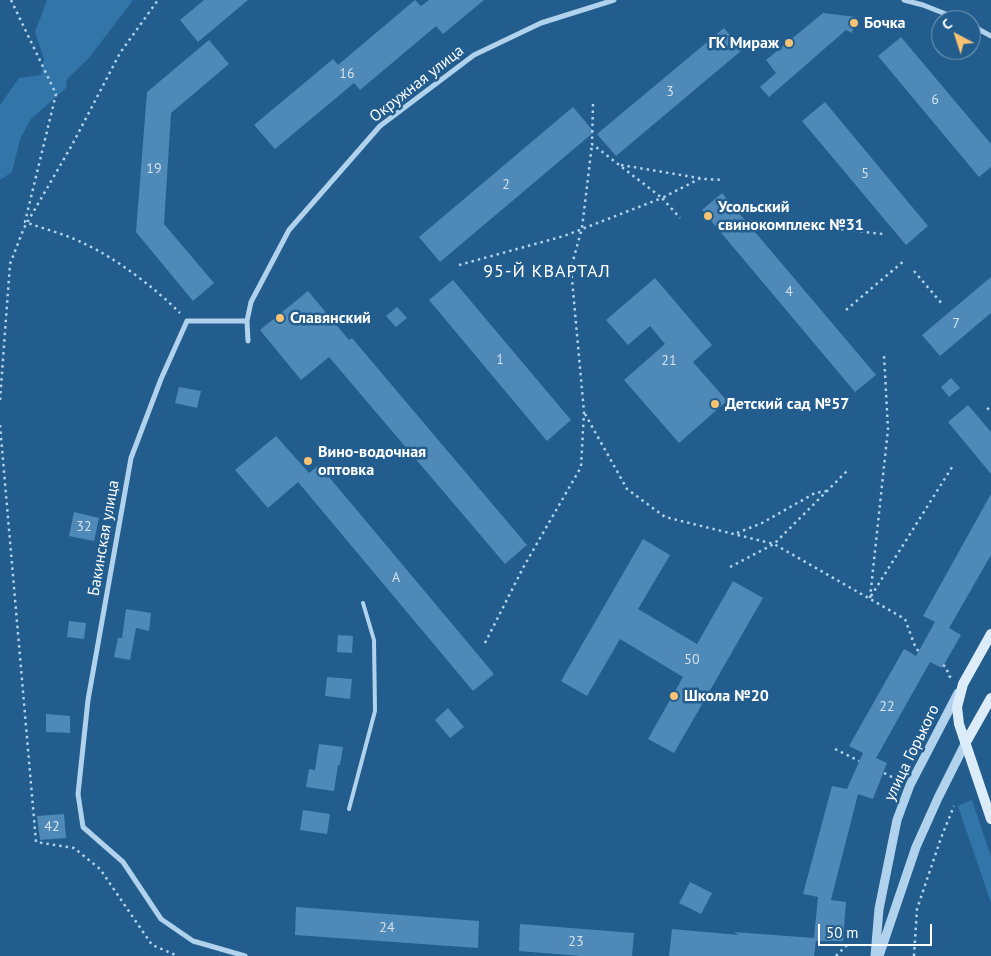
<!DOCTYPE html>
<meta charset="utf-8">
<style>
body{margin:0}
#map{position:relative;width:991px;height:956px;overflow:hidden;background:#225d8e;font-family:"PT Sans",sans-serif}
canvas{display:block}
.north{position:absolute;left:931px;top:10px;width:50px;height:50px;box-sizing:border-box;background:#225d8e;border:1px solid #7a9ebb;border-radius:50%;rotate:320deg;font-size:14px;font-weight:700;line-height:20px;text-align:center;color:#fff}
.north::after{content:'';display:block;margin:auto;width:18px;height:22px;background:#f8c273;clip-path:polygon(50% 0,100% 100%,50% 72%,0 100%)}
.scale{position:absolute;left:818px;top:924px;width:114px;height:22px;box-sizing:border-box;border:2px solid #fff;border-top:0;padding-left:6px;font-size:15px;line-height:18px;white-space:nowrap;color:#fff;-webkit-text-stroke:4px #225d8e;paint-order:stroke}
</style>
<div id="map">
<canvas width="991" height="956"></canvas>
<div class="north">С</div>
<div class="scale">50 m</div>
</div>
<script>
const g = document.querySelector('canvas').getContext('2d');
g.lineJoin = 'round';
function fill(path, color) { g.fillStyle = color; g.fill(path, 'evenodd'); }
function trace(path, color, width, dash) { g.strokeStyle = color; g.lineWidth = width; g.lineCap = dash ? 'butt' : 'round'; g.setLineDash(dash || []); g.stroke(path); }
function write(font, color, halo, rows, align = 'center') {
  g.font = font + ' "PT Sans",sans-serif'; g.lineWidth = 5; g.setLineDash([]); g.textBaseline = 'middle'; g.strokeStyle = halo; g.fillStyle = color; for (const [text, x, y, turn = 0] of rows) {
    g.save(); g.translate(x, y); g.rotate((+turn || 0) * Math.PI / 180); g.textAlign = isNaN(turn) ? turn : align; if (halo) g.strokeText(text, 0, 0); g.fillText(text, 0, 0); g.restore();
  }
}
const green = new Path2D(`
 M47,0H133L89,58L67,79L66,88L31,119L20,139L12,172L0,180V105L19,78L41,75L44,59L35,32Z
 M972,800L991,857V903L958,806Z`);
const building = new Path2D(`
 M204,0H248L198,42L180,20Z
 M415,0L421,6L429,0H484L443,34L436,26L360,90L354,83L275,149L254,125L333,59L338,65Z
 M823,13L856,17L852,33L846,30L769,97L760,87L776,73L766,60Z
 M724,28L742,50L616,156L597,134Z
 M901,37L991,144V167L979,177L878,56Z
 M209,40L229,64L171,113L164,224L214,283L193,301L136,232L147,92Z
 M825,102L928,226L906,245L802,121Z
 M573,107L594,132L440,262L419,237Z
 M722,193L876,375L855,392L702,210Z
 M991,277V313L940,356L922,335Z
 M655,278L712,345L693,362L727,401L679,443L624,380L665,344L650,326L628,345L606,320Z
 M453,280L571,420L547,441L429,300Z
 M308,291L349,340L352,338L527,545L505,564L329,357L301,380L260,330Z
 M397,307L407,318L396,327L386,316Z
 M951,378L960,388L949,397L941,387Z
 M179,387L201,391L197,408L175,403Z
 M968,405L991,432V474L948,422Z
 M276,436L309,473L319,465L494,674L473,691L298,482L268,508L235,470Z
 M991,494V555L949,628L961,635L942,668L930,662L876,758L887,763L873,799L858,794L831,900L846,902L843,941H816L814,956H669L672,929L739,935L734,932L814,938L818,897L803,894L832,786L847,789L863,753L849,746L904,649L916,656L935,622L923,616Z
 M74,512L99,518L94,541L69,536Z
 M643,539L670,555L638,609L697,644L733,581L763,598L674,753L648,739L683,677L620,639L587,696L561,681Z
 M126,609L151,613L149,631L136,628L130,660L114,657L118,638H122Z
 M69,621L86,623L84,639L67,637Z
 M338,635L353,636L352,653L337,652Z
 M327,677L352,679L350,699L325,696Z
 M448,708L464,727L450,738L435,720Z
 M46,714L70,716V733L46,732Z
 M319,744L343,747L340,765H338L334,791L306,787L309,769L315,770Z
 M303,810L330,814L327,834L300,830Z
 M64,814L66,838L40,840L37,816Z
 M690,882L712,893L701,914L679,903Z
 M296,907L479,921L478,948L295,935Z
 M520,924L634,933L632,956H581L519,951Z`);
const path = new Path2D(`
 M11,0L56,94L25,222C44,229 65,234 83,243C116,258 155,288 180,313
 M593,104L592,144L662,198L701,178
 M621,165L705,179L723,180
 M770,221L883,234
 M459,265L564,236L662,198L680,218
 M914,271L943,305
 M846,310L905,260
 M0,400L10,264L24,228L72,145L120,53L158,0
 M987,408L991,411
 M585,414L627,489L665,517L774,544L905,619L916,649L919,651
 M0,425L36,842L74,848L100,869L152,945L178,956
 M737,533L762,523L815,493L826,491
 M730,567L774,544L847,471
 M871,596L954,464
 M870,598L888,429L884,355
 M485,643L524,566L581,467L584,412L571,268L582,228L592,144
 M943,665L946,667L949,676L952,678
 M835,749L859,761
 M884,773L900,781
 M836,956L848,944
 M914,956L917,909L941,838L954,806`);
const service = new Path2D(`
 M349,809L375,711L374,640L363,603`);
const minor = new Path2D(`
 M904,0L923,5L961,20
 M971,25L991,36
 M248,341L247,321L251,302L289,230L380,126L474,55L541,23L614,0
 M245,956L193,941L161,919L123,862L83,827L78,794L88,700L131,458L161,379L187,321H247`);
const tertiary = new Path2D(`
 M875,956L879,909L897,820L910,785L958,693
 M879,956L916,847L938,798L966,742`);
const secondary = new Path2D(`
 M991,634L963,684L957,707L959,724L991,819
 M966,742L991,698`);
const markers = [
 [854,23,5,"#f8c273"],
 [789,43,5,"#f8c273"],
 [708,216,5,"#f8c273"],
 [280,318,5,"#f8c273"],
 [715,404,5,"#f8c273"],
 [308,461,5,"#f8c273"],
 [674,696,5,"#f8c273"]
];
const numberNames = [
 ["16",347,74],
 ["3",670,92],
 ["6",935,100],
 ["19",154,169],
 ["5",865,174],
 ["2",506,185],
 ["4",789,292],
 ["7",956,324],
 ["1",500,360],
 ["21",669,361],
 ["32",84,527],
 ["А",396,578],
 ["50",692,660],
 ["22",887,707],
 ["42",52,827],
 ["24",387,928],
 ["23",576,942]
];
const poiNames = [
 ["Бочка",864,23],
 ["ГК Мираж",779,43,"right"],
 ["Усольский",718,207],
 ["свинокомплекс №31",718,225],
 ["Славянский",290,318],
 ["Детский сад №57",725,404],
 ["Вино-водочная",318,452],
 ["оптовка",318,470],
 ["Школа №20",684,696]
];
const streetNames = [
 ["Окружная улица",417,84,-38],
 ["Бакинская улица",104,538,-80],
 ["улица Горького",912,753,-64]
];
const neighbourhoodNames = [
 ["95-Й КВАРТАЛ",547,272]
];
fill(green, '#3276a9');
fill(building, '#4e89b7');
trace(path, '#b1d2ec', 2.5, [2.5, 4]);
trace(service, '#b1d2ec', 4);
trace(minor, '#b1d2ec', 5);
trace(tertiary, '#b1d2ec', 9);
trace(secondary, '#ddecf9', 10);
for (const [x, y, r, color] of markers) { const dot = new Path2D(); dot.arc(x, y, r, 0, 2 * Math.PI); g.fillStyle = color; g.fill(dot); trace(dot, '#225d8e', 2); }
write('14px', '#d3e2ed', null, numberNames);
write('bold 16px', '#fff', '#225d8e', poiNames, 'left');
write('16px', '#fff', '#225d8e', streetNames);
g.letterSpacing = '1px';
write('18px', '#fff', '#225d8e', neighbourhoodNames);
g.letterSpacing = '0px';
</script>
